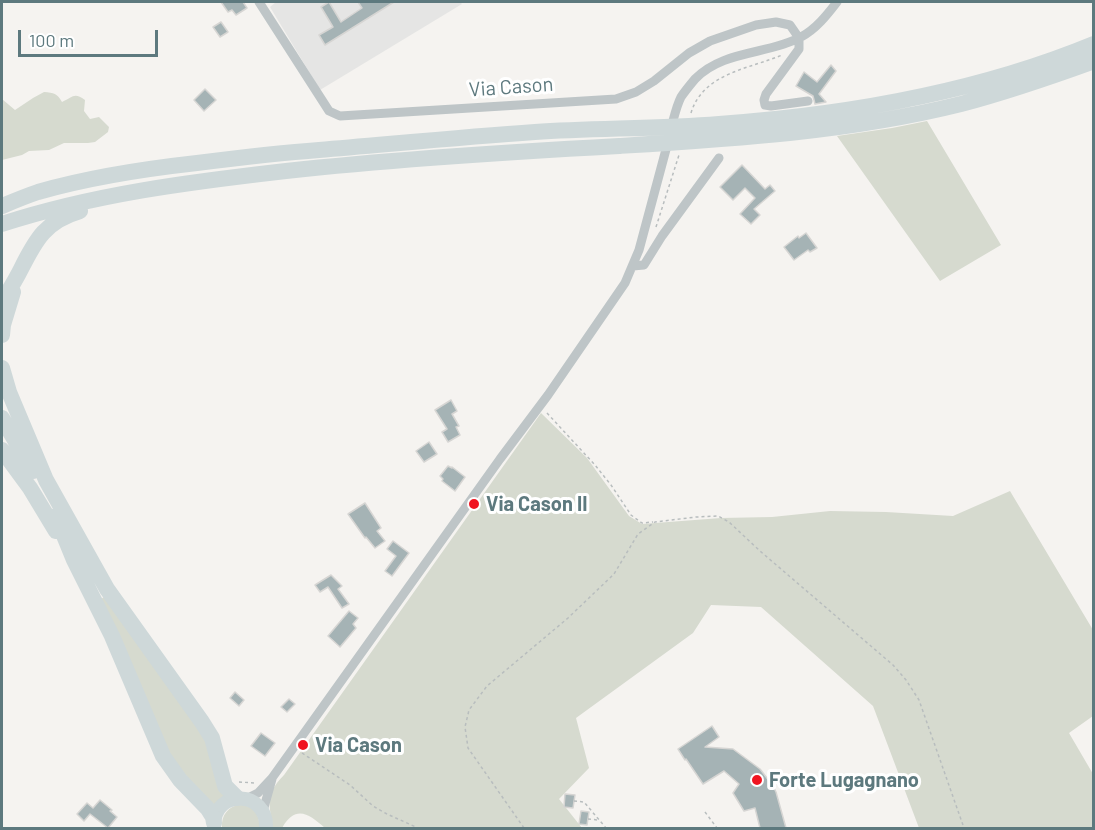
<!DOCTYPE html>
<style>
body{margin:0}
#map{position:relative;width:1095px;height:830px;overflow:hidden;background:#f5f3f0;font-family:Barlow,sans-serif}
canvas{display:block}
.frame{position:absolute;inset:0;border:3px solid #5d797e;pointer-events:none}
.scale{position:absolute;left:18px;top:30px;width:140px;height:27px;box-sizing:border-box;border:3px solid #5d797e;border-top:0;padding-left:8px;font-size:18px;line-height:21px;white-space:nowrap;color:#5d797e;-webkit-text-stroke:4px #fff;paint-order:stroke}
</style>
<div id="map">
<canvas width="1095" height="830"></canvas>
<div class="frame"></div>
<div class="scale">100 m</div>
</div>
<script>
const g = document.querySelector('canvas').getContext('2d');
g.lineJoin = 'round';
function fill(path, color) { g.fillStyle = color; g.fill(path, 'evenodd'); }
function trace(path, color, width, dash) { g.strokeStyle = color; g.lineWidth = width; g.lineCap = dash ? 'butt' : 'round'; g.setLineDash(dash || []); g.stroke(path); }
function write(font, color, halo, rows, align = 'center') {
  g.font = font + ' Barlow,sans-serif'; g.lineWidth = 6; g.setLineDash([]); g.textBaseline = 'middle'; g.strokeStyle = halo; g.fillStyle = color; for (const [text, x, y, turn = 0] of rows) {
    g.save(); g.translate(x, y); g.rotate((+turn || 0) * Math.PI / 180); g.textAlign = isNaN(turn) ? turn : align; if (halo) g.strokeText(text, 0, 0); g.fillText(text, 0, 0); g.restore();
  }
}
const built = new Path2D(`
 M276,2H460L462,4L320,90L270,7Z`);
const green = new Path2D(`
 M44,92C54,93 57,93 62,102C73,97 74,92 85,100L84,111L90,119L99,117L109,127L108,132L95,142L88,143H64L49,150L29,151L22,155L2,160V99L15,110L33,98Z
 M927,121L1001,245L940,281L837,136L892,128Z
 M541,413L587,458L629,516L642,524L721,518L772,517L830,511L886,512L953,516L1010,491L1093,630V716L1069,733L1093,774V828H919L873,706L761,607L711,605L693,633L576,718L589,768L559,799L582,828H325C309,814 296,804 282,828H273C269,804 265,794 284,775Z
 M107,595L201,728L229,796L215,808L172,760L101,599Z
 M242,804L256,810L261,828H222C221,815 228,806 242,804Z`);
const building = new Path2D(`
 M221,2H244H243L247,8L236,15L232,10L228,12Z
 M329,2L341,22L362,8L358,2H394L325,45L319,35L333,27L321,7Z
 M221,22L228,32L220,37L213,27Z
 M831,65L836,71L819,94L826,102L815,104L813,96L796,86L804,72L817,82Z
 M205,89L216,100L204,111L194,100Z
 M742,165L765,189L770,185L775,191L754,209L760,215L751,224L740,214L755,198L745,188L733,200L720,187Z
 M806,233L817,248L810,252L808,250L794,260L784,247L798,236L799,238Z
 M451,400L457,411L452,414L459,426L456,427L460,435L448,442L442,432L447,429L435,410Z
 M429,442L437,454L424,462L416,451Z
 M448,466L452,468V467L465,477L455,491L442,481L443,479L440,476Z
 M365,503L381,528L377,531L385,541L375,548L366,537L365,538L348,514Z
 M393,541L409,553L392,576L385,571L396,556L387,549Z
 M331,575L342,586L338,589L349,604L342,608L328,587L320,592L315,585Z
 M349,611L358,618L353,624L356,628L340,647L328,636Z
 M235,692L244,700L239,706L230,698Z
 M289,699L295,704L287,712L281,707Z
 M712,726L719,737L705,747L733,749L760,769L773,786L776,792L786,828H760L755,808L744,811L733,793L739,784L724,771L703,784L686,759L685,760L678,749Z
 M261,733L275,743L265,756L251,746Z
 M565,794L575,795L573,808L564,807Z
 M100,800L112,810L110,811L117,817L108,828L90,814L84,821L77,814L87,803L93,808Z
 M581,811L589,812L587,825L579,824Z`);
const path = new Path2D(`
 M691,113C703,73 749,69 782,55
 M656,227L679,155
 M547,413L595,465L611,485L631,515L642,523L653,522
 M302,753L350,785L373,806L387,814L418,828
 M239,782L255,783
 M574,801L584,802L606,828
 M705,812L717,828
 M588,819L598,820
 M524,828L468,748L465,727L469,710L487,686L568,618L614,574L638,534L655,522L696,517L718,516L729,522L760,551L893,665L906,680L919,700L964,828`);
const minor = new Path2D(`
 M259,2L329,111L340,116L616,99L636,92L654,81L689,53L710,41L756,25L776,22L790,25L799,38V49L766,94L764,100L765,105L771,106L808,101
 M671,128C674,118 676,107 681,97C685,91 690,85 695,79C723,50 767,55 801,37C816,29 827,15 837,2
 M633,266L644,265L662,236L719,158
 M246,799L258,793L272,778L500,459L548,395L625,283L639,250L668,142
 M263,811L272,779`);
const secondary = new Path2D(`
 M214,826C214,788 268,790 266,828`);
const trunk = new Path2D(`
 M2,206C14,201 26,196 38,192C90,177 143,169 197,163C237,158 278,153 319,150C391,144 463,137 535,132C596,128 658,129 719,124C847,115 975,93 1094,44
 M2,224C94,194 190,182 286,171C396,159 508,152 619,146C733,139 849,132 961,104C1006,92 1050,77 1094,61
 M2,302C8,292 15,281 21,269C36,239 46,221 80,211
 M2,335L3,325L13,292
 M2,368L9,392L46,480L107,589L202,722L212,738L225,786L237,798
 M2,418L33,471
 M2,450L30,488L56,531
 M56,516L74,560L112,636L163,756L180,780L208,809L213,817L214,823`);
const markers = [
 [474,504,6,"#f01420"],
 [303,745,6,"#f01420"],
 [757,780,6,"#f01420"]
];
const streetNames = [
 ["Via Cason",511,87,-4]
];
const poiNames = [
 ["Via Cason II",486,504],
 ["Via Cason",315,745],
 ["Forte Lugagnano",769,780]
];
fill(built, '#e5e5e4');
fill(green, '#d6dacf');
fill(building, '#a5b3b5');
trace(building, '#d6d5d3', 1.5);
trace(path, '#b8bdbe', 1.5, [3, 3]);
trace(minor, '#bec5c7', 9);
trace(secondary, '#ced8d9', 14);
trace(trunk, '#ced8d9', 16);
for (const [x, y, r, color] of markers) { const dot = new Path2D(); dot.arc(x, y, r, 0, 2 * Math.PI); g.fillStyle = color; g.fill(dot); trace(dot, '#fff', 2); }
write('20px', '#5d797e', '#fff', streetNames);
write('bold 20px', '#5d797e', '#fff', poiNames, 'left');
</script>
